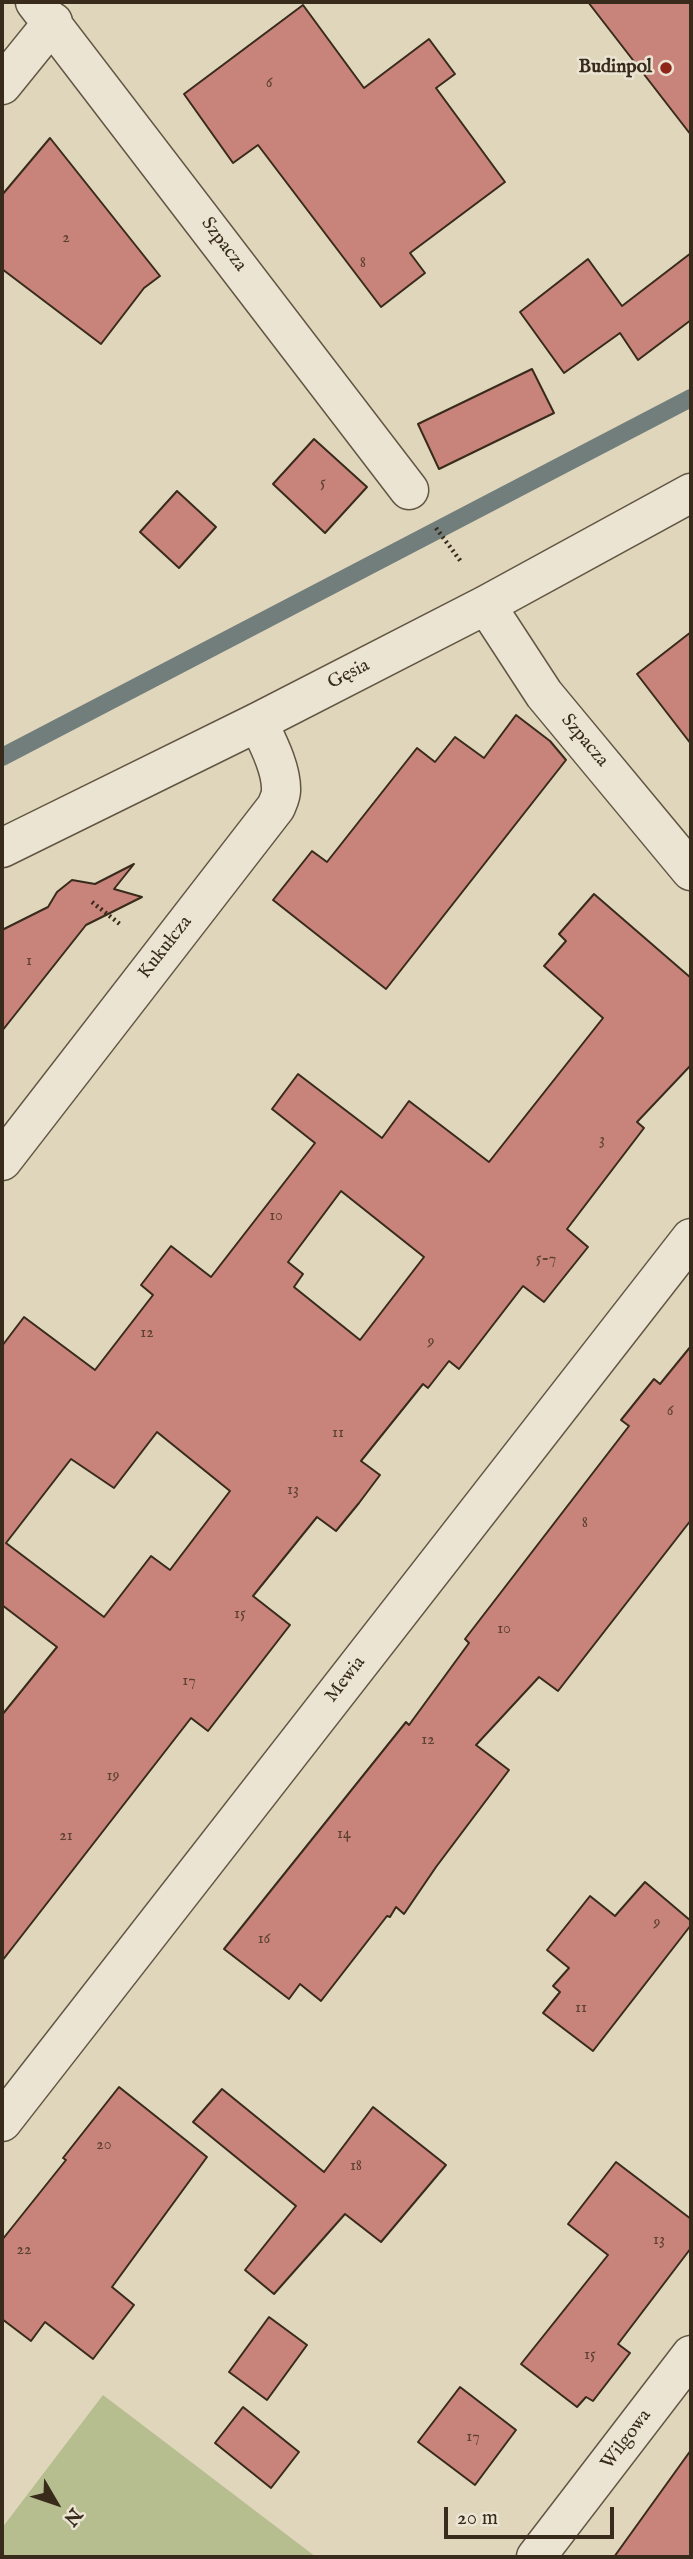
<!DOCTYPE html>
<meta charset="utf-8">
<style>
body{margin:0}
#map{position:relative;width:693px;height:2559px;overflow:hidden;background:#e0d6bc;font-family:"IM FELL English",serif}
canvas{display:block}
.frame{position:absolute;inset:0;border:4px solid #382b1b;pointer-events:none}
.north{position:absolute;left:21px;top:2468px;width:70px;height:70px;-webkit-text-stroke:5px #ebe4d3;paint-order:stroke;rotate:129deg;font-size:19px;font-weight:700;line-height:28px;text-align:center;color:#382b1b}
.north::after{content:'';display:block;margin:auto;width:24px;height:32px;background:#382b1b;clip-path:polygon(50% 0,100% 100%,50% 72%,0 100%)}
.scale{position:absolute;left:444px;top:2507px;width:170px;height:32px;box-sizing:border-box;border:4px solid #382b1b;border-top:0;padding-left:9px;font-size:21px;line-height:24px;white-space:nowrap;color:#382b1b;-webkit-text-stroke:5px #ebe4d3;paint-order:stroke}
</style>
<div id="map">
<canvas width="693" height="2559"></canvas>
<div class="frame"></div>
<div class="north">N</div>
<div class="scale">20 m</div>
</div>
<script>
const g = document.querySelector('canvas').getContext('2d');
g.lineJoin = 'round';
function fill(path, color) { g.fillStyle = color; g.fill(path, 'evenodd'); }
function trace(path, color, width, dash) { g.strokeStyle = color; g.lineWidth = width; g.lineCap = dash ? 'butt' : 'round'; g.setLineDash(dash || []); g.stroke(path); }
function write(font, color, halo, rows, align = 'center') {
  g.font = font + ' "IM FELL English",serif'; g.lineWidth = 5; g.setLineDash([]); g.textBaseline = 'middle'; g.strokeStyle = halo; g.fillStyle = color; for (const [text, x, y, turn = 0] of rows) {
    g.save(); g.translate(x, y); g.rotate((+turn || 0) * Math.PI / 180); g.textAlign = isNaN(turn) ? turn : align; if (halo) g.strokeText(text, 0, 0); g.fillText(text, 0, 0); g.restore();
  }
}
const green = new Path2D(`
 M103,2395L316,2557H2V2528Z`);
const stream = new Path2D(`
 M2,757L691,398`);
const building = new Path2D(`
 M588,2H691V135Z
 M303,5L364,88L429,39L455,74L436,88L505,182L410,253L425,273L381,307L258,145L233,163L184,94Z
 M50,138L160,276L144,288L101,344L2,269V195Z
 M691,253V320L638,360L620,333L564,373L520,312L588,259L622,306Z
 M532,369L554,413L439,469L418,424Z
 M314,439L367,487L325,533L273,484Z
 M177,491L216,527L179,568L140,532Z
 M691,632V744L637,674Z
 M516,715L550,741L566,760L386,989L273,900L312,851L327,862L417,748L435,762L455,737L484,758Z
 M134,864L114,889L142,897L86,925L2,1031V930L48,907L57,892L72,880L95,884Z
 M594,894L691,978V1065L637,1122L644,1128L567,1229L588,1247L544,1302L523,1286L459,1369L449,1361L428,1388L423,1384L361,1461L380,1475L359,1503L336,1531L317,1517L253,1596L290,1625L208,1731L191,1718L2,1961V1715L57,1647L2,1605V1346L24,1317L95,1370L153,1295L141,1285L171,1246L211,1277L315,1143L272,1109L298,1074L382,1138L409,1101L489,1162L603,1018L544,966L566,941L559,934ZM341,1191L424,1257L360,1340L294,1287L303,1274L288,1262ZM157,1432L230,1491L170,1570L151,1556L104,1617L6,1543L71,1459L114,1488Z
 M691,1346V1520L558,1691L539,1677L476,1745L509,1770L436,1867L404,1914L396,1907L390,1917L387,1916L321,2001L300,1984L289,1999L224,1949L406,1722L409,1725L469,1643L465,1639L629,1426L621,1420L654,1379L660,1384Z
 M645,1882L691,1921V1925L593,2051L543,2013L560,1992L553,1986L569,1968L547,1950L590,1896L615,1916Z
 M119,2087L207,2157L112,2287L134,2305L93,2359L45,2322L31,2341L2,2319V2240L66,2160L63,2158Z
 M222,2089L324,2172L373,2107L446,2165L381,2242L345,2214L274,2294L245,2270L296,2206L193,2122Z
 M616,2162L691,2219V2248L618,2344L630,2353L593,2401L586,2397L577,2407L521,2364L608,2255L568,2224Z
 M269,2317L307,2345L267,2400L229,2372Z
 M460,2387L516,2430L475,2485L418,2442Z
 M243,2407L299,2452L271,2488L215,2443Z
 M691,2450V2557H614Z`);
const path = new Path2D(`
 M436,528L462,563
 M92,902L121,925`);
const minor = new Path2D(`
 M35,2L409,490
 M2,85L53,22
 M486,605L544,694L691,871
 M2,848L258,722L486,605L691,493
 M2,1161L276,807C278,802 281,796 281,791C282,769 267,741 258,722
 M2,2122L691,1238
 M536,2557L691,2355`);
const markers = [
 [666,68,7,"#8f2418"]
];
const numberNames = [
 ["6",269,84],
 ["2",66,239],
 ["8",363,264],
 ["5",323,484],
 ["1",29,962],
 ["3",602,1141],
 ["10",276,1217],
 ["5-7",546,1260],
 ["12",147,1334],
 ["9",431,1343],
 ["6",670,1412],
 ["11",338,1434],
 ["13",293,1491],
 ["8",585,1524],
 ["15",240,1615],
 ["10",504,1630],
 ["17",189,1682],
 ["12",428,1741],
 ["19",113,1777],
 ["14",344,1835],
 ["21",66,1837],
 ["9",657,1924],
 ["16",264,1940],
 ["11",581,2009],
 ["20",104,2146],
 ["18",356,2167],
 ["13",659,2241],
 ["22",24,2251],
 ["15",590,2356],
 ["17",473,2438]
];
const poiNames = [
 ["Budinpol",652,68]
];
const streetNames = [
 ["Szpacza",223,245,53],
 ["Gęsia",349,675,-27],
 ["Szpacza",584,741,50],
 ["Kukułcza",166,948,-52],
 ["Mewia",346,1680,-52],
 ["Wilgowa",627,2440,-53]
];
fill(green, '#b6bd8e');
trace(stream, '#727e7c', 18);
fill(building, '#c8837a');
trace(building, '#382b1b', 2);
trace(minor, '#625643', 41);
trace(path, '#382b1b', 4.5, [2, 3.5]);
trace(minor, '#ebe4d3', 38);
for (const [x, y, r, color] of markers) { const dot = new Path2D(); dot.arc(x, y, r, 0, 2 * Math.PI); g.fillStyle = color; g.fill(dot); trace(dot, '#ebe4d3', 2.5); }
write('16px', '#5c4133', null, numberNames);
write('bold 19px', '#382b1b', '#ebe4d3', poiNames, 'right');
write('19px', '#382b1b', '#ebe4d3', streetNames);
</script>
